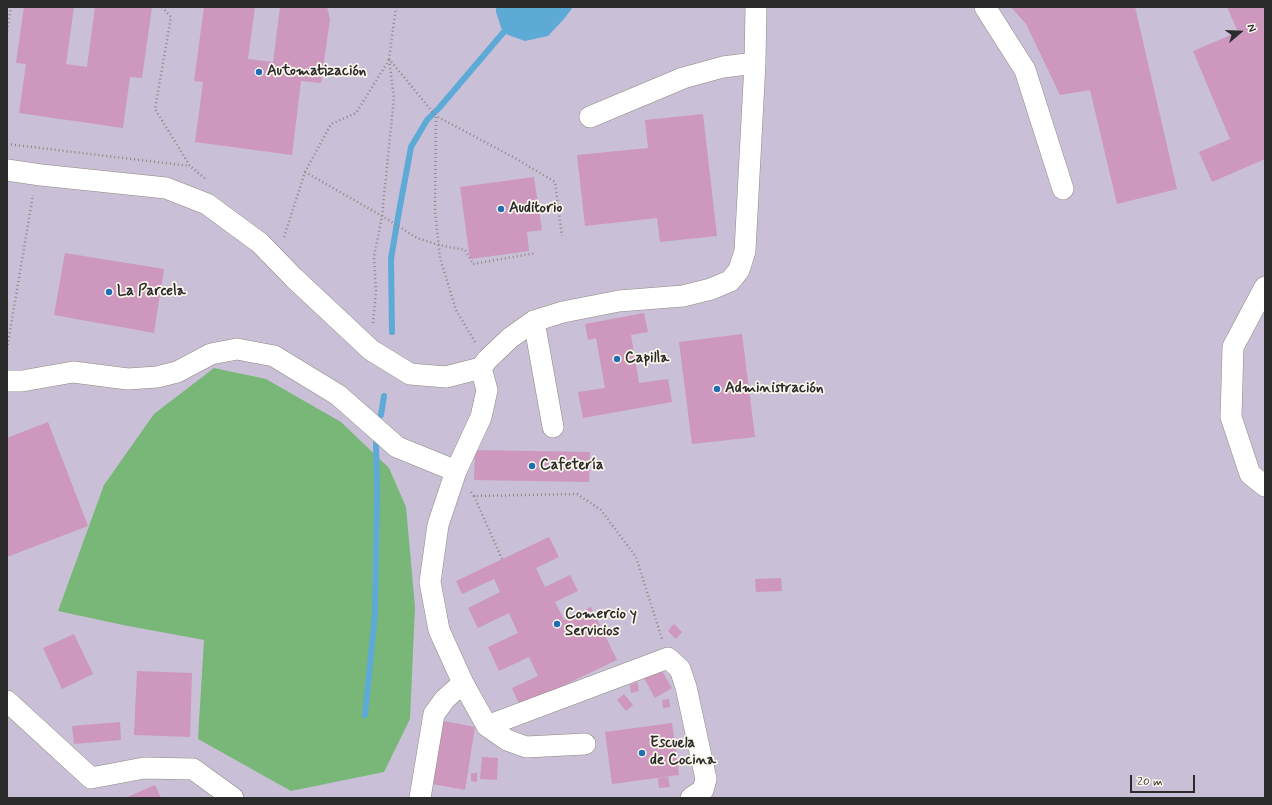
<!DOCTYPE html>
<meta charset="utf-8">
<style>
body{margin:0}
#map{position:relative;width:1272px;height:805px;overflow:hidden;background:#f6e7d0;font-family:Mynerve,sans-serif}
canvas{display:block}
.frame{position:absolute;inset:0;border:8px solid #2b2b2b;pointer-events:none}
.north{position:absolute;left:1220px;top:12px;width:40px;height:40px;-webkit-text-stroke:3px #fbf7ec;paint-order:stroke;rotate:71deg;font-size:11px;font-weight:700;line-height:16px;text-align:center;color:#2b2b2b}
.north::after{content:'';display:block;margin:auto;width:14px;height:18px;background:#2b2b2b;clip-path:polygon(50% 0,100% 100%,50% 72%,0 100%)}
.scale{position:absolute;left:1130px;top:775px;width:65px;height:18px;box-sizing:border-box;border:2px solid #2b2b2b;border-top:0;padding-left:5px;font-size:12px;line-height:14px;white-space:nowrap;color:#2b2b2b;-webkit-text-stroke:3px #fbf7ec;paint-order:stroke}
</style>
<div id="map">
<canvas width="1272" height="805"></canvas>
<div class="frame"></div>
<div class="north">N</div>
<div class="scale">20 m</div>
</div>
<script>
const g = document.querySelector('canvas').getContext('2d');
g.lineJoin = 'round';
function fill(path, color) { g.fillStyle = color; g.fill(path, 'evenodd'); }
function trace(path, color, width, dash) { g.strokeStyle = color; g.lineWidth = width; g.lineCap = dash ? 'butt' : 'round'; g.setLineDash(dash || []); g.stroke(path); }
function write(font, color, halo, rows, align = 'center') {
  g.font = font + ' Mynerve,sans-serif'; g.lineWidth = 3.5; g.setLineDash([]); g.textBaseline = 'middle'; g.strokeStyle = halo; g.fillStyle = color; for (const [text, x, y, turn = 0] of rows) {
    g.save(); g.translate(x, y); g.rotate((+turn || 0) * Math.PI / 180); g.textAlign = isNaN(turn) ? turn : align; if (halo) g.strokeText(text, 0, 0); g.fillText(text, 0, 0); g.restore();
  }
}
const industrial = new Path2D(`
 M7,7H1265V798H7Z`);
const forest = new Path2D(`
 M214,368L266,379L341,422L389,468L406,507L415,607L410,719L384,772L291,791L198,739L204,640L123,625L58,611L104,485L154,414Z`);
const water = new Path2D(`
 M496,7H573L564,19L548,36L525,41L503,33L496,12Z`);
const stream = new Path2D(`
 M392,332L391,259L398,217L411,147L427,120L439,108L508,27
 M381,415L384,396
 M365,715L375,614L377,492L376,441`);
const building = new Path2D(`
 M24,7H74L66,64L87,67L95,7H152L142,78L130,77L123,128L19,113L26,64L16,63Z
 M204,7H255L248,59L273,62L280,7H327L330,19L321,83L301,81L292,155L195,142L203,82L194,81Z
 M1011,7H1135L1177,189L1117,204L1090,90L1060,95L1026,24Z
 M1227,7H1265V159L1212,182L1199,152L1230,139L1193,51L1238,32Z
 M703,114L717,236L660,242L657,218L585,226L577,155L648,148L645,120Z
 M534,177L542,230L527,232L529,251L470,259L460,187Z
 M65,253L164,269L154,333L54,315Z
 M644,313L648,332L631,335L639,383L668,379L672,402L583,418L578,392L605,388L596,338L588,340L585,324Z
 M742,334L755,437L692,444L679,342Z
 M48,422L88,526L7,557V438Z
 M475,450L590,452L589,482L474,480Z
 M549,537L559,557L536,568L545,587L570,575L578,591L555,602L564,620L591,607L617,660L520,706L512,688L538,676L529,657L499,671L488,647L518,633L509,613L478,628L468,608L500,592L494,579L462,594L456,581Z
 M781,578L782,591L756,592L755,579Z
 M674,624L682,632L676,639L668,631Z
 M74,634L93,674L62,689L43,648Z
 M661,669L672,688L655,698L644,678Z
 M137,671L192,673L190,737L134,735Z
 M637,682L639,691L631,693L630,685Z
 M624,694L633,705L626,711L617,700Z
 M669,699L670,707L663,708L662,700Z
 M438,720L475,727L465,790L427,783Z
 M120,722L121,740L74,744L72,726Z
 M672,723L679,775L612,784L605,732Z
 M482,757L498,758L497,780L480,779Z
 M471,773H477V782L471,781Z
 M668,777L670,787L659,788L658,778Z
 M155,785L161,798H125Z`);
const path = new Path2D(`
 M162,7L171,17L155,109L190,166L207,180
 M396,7L389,59L436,116
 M7,31L11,7
 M7,144L190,166
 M305,172L382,216L417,238L439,245L465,250L473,264L536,253
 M284,237L305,172L331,124L356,113L389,60
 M373,323L376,291L374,257L382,216L394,98L389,59
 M475,342L456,310L440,258L435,211L436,116L515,158L555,182L562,236
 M7,349L33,195
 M471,492L474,496L577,494L601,510L636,557L662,639
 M474,496L502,559`);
const minor = new Path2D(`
 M985,7L1025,70L1063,189
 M590,117L683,78L723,67L755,63
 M7,170L41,175L166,188L207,204L260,243L294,278L371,350L410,374L446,377L481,368L487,360L510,338L534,321L563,312L619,301L683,296L711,289L730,281L739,270L745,251L755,63L756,7
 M1265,287L1233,347L1231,417L1250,474L1265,486
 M534,321L553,427
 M481,368L487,390L481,417L456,471L438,525L430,582L439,630L463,683L487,726L507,740L526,747L585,744
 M7,381H22L73,372L128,379L157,377L177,372L211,354L237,349L274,356L338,395L397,447L456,471
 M7,701L91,778L144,768L193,769L233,798
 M487,726L668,658L680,669L686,687L706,779L703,790L691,798
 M420,798L434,714L445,699L463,683`);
const markers = [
 [259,72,4,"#1f6fb2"],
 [501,209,4,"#1f6fb2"],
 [109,292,4,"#1f6fb2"],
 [617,359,4,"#1f6fb2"],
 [717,389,4,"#1f6fb2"],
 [532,466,4,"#1f6fb2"],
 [557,624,4,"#1f6fb2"],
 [642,753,4,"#1f6fb2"]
];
const poiNames = [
 ["Automatización",267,72],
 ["Auditorio",509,209],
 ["La Parcela",117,292],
 ["Capilla",625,359],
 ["Administración",725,389],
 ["Cafetería",540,466],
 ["Comercio y",565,615],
 ["Servicios",565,632],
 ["Escuela",650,744],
 ["de Cocina",650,761]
];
fill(industrial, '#c9bfd7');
fill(forest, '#78b778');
fill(water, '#5eaad7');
trace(stream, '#5eaad7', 6);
fill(building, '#ce97bd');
trace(minor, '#90897e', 22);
trace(path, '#90897e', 2.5, [1, 3]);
trace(minor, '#fff', 21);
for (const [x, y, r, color] of markers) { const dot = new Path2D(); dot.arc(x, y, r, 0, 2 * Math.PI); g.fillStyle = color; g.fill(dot); trace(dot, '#fbf7ec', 1.5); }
write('bold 15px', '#2b2b2b', '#fbf7ec', poiNames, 'left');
</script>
